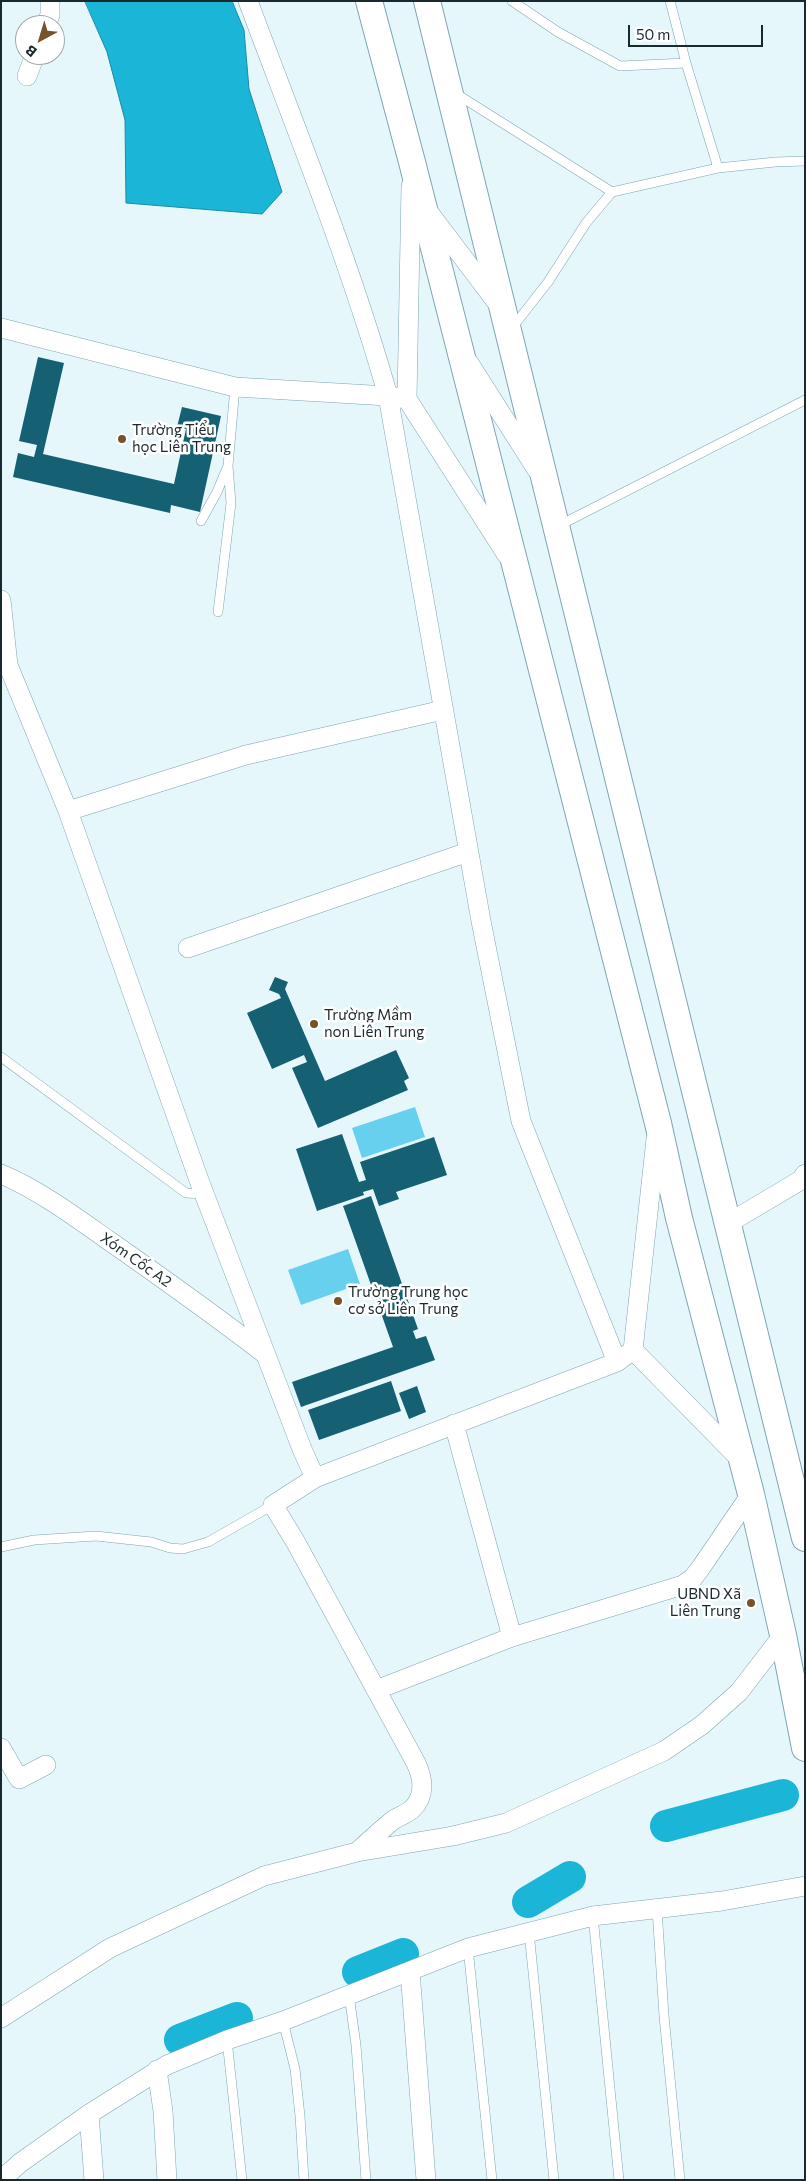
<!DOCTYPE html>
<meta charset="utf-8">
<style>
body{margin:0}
#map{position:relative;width:806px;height:2181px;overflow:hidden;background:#e6f7fc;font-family:Commissioner,sans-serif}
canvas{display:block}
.frame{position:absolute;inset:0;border:2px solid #192a2f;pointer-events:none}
.north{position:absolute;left:15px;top:15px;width:50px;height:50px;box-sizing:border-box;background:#fff;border:1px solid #a3aaac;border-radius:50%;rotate:219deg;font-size:14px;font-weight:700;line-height:20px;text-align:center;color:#192a2f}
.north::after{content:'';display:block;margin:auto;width:18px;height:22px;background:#75542b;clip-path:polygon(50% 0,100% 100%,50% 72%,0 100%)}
.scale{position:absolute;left:628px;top:25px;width:135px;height:22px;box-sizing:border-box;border:2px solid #192a2f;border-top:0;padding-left:6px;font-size:15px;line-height:18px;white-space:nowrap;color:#192a2f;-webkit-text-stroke:4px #fff;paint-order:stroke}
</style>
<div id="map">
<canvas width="806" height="2181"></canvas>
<div class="frame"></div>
<div class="north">B</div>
<div class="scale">50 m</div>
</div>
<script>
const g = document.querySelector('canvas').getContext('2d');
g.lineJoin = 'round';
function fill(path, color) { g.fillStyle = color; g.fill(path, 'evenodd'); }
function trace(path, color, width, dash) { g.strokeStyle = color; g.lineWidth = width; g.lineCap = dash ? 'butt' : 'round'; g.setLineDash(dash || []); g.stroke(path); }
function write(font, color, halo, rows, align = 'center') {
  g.font = font + ' Commissioner,sans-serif'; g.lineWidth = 5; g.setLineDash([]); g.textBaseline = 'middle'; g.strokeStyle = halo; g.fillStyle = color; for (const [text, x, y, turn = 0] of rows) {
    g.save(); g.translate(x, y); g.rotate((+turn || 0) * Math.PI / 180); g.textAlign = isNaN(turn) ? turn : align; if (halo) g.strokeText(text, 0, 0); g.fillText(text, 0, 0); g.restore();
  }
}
const green = new Path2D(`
 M415,1107L425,1137L362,1158L352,1128Z
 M348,1249L360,1284L301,1305L288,1270Z`);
const water = new Path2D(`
 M85,1H232L244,30L249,89L282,192L262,214L126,203L125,120L107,52Z`);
const river = new Path2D(`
 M666,1826L783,1795
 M528,1902L570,1877
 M358,1972L403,1954
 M180,2040L237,2018`);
const building = new Path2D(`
 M38,357L64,363L43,454L174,484L186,429L177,427L182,407L221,416L200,512L171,505L170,513L13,477L18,453L34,457L37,445L19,441Z
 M275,977L288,982L285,989L325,1081L396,1050L409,1078L404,1081L408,1090L318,1128L292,1068L307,1062L304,1055L272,1069L247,1013L281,998L279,994L269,990Z
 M342,1134L359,1182L366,1180L360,1162L434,1137L447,1175L396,1192L399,1199L379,1206L373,1189L363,1192L364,1195L317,1211L296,1149Z
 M371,1196L418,1329L413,1331L416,1339L426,1336L435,1360L301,1407L292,1382L393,1347L343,1206Z
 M391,1381L401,1411L319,1440L308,1410Z
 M417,1386L426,1412L409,1419L399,1393Z`);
const lane = new Path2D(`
 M512,1L558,32L620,66L686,63
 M670,1L686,63L718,168
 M455,93L612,192
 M512,328L548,282L586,223L612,192L718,168L775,162L805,161
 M201,521L217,492L227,468
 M558,526L805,400
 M218,612L231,503L228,466L235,387
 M1,1057L186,1193L204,1194
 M1,1547L34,1540L96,1536L151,1542L170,1548L183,1549L208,1542L273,1505
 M657,1909L664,2016L680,2180
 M593,1916L619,2180
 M529,1932L554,2180
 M468,1948L492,2180
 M349,1995L356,2045L366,2180
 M283,2021L295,2069L300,2116L304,2180
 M227,2040L242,2180`);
const street = new Path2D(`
 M46,25L50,15V1
 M27,76L35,55
 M411,186L407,399L388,396L481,921L521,1121L617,1362
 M427,210L498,304
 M1,328L235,387L388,396C350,262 297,132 248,1
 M469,363L537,470
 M407,399L507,555
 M1,600L8,665L68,811L200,1183L302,1449L315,1478L617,1362L633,1350
 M68,811L246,755L443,710
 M188,948L468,852
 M656,1139L633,1350L741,1460
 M1,1174C39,1190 74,1216 108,1240C161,1277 213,1314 265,1354
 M727,1224L801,1180L805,1174
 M454,1424L512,1637
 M315,1478L273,1505L295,1541L416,1763C423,1778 426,1796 412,1809C406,1815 398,1816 392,1821C380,1831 368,1842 357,1852
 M376,1690L512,1637L683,1585L693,1578L702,1566L751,1494
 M1,1748L19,1779L46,1765
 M410,1971L426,2180
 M1,2018L110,1948L264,1876L357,1852L453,1836L506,1823L664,1751L702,1725L739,1692L783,1635
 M157,2070L163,2111L167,2180
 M89,2114L94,2180
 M1,2180L20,2163L89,2114L167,2065L227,2040L283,2021L468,1948L593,1916L722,1901L805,1886`);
const secondary = new Path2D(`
 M369,1L412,162L658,1123L679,1218L751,1494L783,1635L805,1748
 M427,1L805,1538`);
const markers = [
 [122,439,5,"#75542b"],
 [314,1024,5,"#75542b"],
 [338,1301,5,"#75542b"],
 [751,1603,5,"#75542b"]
];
const poiNames = [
 ["Trường Tiểu",132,430],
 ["học Liên Trung",132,447],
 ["Trường Mầm",324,1015],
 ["non Liên Trung",324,1032],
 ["Trường Trung học",348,1292],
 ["cơ sở Liên Trung",348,1309],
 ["UBND Xã",741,1594,"right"],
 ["Liên Trung",741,1611,"right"]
];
const streetNames = [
 ["Xóm Cốc A2",136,1260,35]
];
fill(green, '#67d0ef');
fill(water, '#1bb5d8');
trace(water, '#1a8ba5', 1);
trace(river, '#1bb5d8', 32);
fill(building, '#156073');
trace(lane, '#7ca5b2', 10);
trace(street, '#7ca5b2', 20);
trace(secondary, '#7ca5b2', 28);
trace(lane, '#fff', 9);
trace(street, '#fff', 19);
trace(secondary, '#fff', 26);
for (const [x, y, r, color] of markers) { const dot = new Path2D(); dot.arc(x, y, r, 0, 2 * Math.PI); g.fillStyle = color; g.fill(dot); trace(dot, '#fff', 2); }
write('15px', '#192a2f', '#fff', poiNames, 'left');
write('15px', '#192a2f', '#fff', streetNames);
</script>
